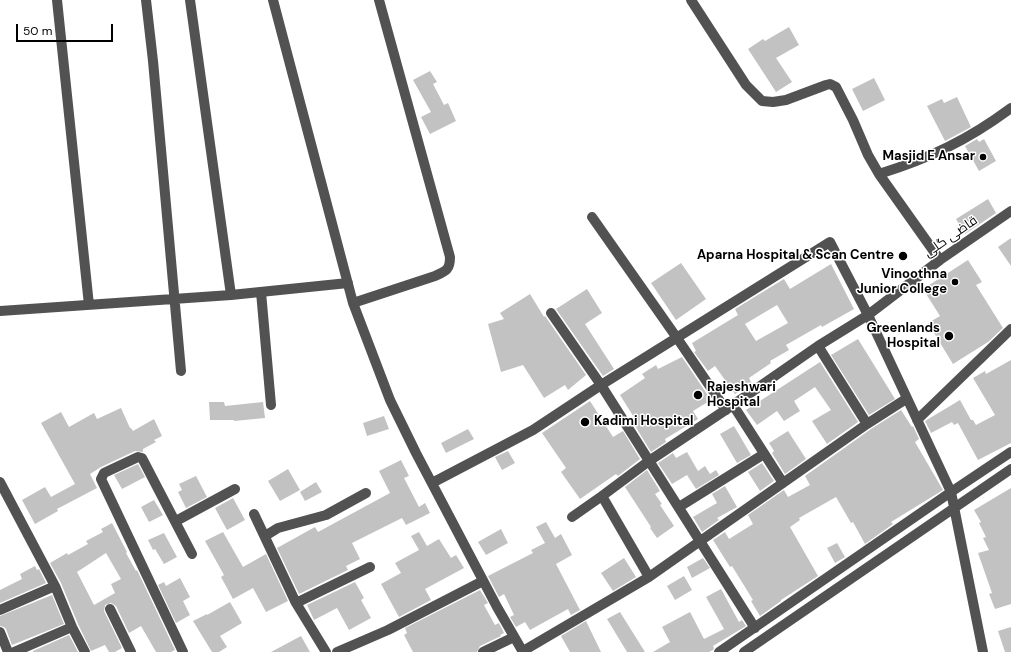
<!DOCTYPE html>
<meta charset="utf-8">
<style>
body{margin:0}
#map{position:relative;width:1011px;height:652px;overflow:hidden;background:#fff;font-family:"DM Sans",sans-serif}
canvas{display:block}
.scale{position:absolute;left:16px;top:24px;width:97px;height:18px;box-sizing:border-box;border:2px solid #000;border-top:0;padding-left:5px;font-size:12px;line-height:14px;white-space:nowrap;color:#000;-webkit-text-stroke:3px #fff;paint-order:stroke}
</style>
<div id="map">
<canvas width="1011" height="652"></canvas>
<div class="scale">50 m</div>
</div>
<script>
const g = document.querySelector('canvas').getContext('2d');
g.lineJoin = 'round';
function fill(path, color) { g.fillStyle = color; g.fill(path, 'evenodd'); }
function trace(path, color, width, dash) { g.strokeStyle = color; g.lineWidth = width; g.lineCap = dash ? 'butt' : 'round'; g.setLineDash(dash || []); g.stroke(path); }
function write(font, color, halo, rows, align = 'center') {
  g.font = font + ' "DM Sans",Cairo,sans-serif'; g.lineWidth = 3; g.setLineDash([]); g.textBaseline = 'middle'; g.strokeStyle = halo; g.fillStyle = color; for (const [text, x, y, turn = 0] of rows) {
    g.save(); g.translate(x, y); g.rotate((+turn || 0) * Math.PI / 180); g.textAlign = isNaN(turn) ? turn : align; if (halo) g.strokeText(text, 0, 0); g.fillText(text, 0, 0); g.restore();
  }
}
const building = new Path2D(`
 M789,27L799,45L776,58L792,82L776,92L748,49L763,39L765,41Z
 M430,71L437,82L433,84L444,105L448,103L456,121L430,134L421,117L431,112L413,80Z
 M874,78L885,100L863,111L852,89Z
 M957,97L971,127L945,141L927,106L942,99L944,103Z
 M977,139L979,142L984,139L996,161L979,171L965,146Z
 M988,199L996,213L965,234L956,219Z
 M1011,238V266L998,247Z
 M968,260L982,282L976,285L1003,328L988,342L953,364L928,323L940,316L923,289Z
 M681,263L706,299L676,320L651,283Z
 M831,264L854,309L822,327L821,325L786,345L789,350L770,361L771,363L749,378L752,384L735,394L715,366L708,371L694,352L696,351L692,343L738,315L735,309L784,279L790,289ZM777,305L788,323L756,341L745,324Z
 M587,289L602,313L585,324L614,369L603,376L556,309Z
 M530,294L544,317L545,316L586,375L568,390L565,385L544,398L523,365L501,372L488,324L504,319L500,313Z
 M858,339L895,399L869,415L831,355Z
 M682,357L711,400L693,411L698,419L665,439L666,442L651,452L632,421L635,419L620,395L645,378L642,374L656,365L658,369Z
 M1011,360V443L978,460L958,423L954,425L952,422L931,433L925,421L960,400L971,420H973L976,425L995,415L973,378L985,371L986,374Z
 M820,362L858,422L827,444L812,421L831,410L815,387L794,401L800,411L784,421L777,411L757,425L746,410Z
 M590,401L613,437L623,431L640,459L618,476L616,474L580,499L561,472L566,468L542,433Z
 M209,402H224L225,406L263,402L265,418L234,421V420H210Z
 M121,408L130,428H131L133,431L154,419L162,436L154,440L156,442L143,449V452L135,451L101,467L90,474L97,488L57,509L58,511L35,524L22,500L45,487L51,497L75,484L41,423L61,412L69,427L94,413L97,419Z
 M901,410L912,427L913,426L919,439L915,442L943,490L891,522L893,524L865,544L853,522L851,523L836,497L799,518L800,520L790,527L818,576L781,600V601L760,616L751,601L753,600L732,566L730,567L713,540L725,532L729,539L753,524L748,515L784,490L788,497L810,485L805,476L871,429Z
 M384,416L389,429L367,436L363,423Z
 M734,426L751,455L737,463L720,434Z
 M468,429L474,439L446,453L441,443Z
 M788,431L806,459L785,474L772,453L774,451L769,443Z
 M508,451L515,463L502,470L495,457Z
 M687,452L698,471L705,466L710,474L716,470L719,475L696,489L687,475L672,484L658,463L673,453L676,458Z
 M401,460L409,476L404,478L419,507L425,503L430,513L406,525L402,518L352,543L360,559L346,566L348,570L299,594L277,548L315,527L318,532L390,493L379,471Z
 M762,463L774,481L760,491L748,472Z
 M138,464L145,477L122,489L114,475Z
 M288,469L300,490L280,501L268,481Z
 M647,470L660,491L655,494L662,504L660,505L674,526L657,538L650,528L651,527L625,487Z
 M196,476L207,497L186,508L178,492L182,490L179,484Z
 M316,482L322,492L305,501L300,492Z
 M725,486L737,507L717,518L719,520L702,532L693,517L717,503L712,494Z
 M1011,488V604L995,609L989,594L992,593L978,553L989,550L983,538L986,537L979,523L981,522L974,510Z
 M233,498L245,520L227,530L215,508Z
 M154,500L163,515L149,522L141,507Z
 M546,522L555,538L561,534L572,555L556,564L580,610L571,615L568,609L530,630L525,622L516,627L510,617L514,615L504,594L499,597L488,576L533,553L531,550L545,543L536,527Z
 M112,523L127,552L126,553L136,571L137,570L175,650L171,652H156L141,626L129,633L116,606L111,603L105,605L104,611L122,648L115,652H109L105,645L91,651L78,624L61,583L50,563L67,553L68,555L88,544L86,541L103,532L101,529ZM106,553L121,579L111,584L115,593L94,605L77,572Z
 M501,529L508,543L486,555L478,542Z
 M223,532L243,567L266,554L288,601L266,612L253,588L233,599L221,577L224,575L205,541Z
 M419,532L427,546L439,539L451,558L456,555L464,568L425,589L431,600L399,617L381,584L401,573L395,563L419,550L411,536Z
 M164,533L177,557L164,564L155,549L153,550L148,540Z
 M837,543L845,557L835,563L827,548Z
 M624,558L636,577L613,591L601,573Z
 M703,558L710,568L692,578L687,567Z
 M35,566L37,570L39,569L46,583L0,603V590L22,579L20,574Z
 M684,576L692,590L675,600L667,586Z
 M180,578L190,597L183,601L190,615L176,623L158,585L164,582L166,586Z
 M355,582L364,598L361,600L371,618L349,630L337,608L314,620L307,605Z
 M721,589L739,622L742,620L746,626L713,646L714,648L713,650L709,652H653L670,642L662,627L690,612L704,639L724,629L706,597Z
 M480,590L488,603L484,605L495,625L499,623L504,633L500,635L501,636L480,646L477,652H413L404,635L407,633L405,628Z
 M52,595L64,624L12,645L6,629L4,627L0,626V616Z
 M230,602L242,623L220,636L227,647L219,652H212L193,621L207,614V615Z
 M620,612L645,652H627L607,619Z
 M586,621L601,652H570L561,636Z
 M1011,627V652H1005L998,631Z
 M69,635L78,652H33V651Z
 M301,636L310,652H271Z`);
const minor = new Path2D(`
 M57,0L89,305
 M146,0L153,61L181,371
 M190,0L231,295
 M273,0L353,303L390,400L416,453L497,607L523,652
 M691,0L746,85L762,101L773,102L786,100L826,85L830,84L836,87L853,120L868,155L879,174L940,260
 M879,174C930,158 968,140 1011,108
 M592,217L677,338L726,410
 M261,292L271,405
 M353,303L435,276C446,271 450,270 450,257L379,0
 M0,311L231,295L348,283
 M818,346L867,424
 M733,405L783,483
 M917,420L1011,329
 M0,482L55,586L72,627L85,652
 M432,483L533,430L601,385L551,313
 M602,496L649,577
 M679,507L764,454
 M254,514L296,603L326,652
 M572,517L602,496L649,461L733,405L818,346L868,315L940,260L1011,211
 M176,521L235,489
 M265,536L278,528L326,515L366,493
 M296,603L370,567
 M110,609L131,652
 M0,610L55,586
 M755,628L601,385L830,242L868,315L951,492L983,652
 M0,632L8,652
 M523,651L649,577L867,424L906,399
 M14,652L72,627
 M183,652L101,479L104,473L138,457L142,458L192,554
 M337,652L388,630L483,581
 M483,652L514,637
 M719,652L951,492L1011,452
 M744,652L1011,469`);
const markers = [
 [983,157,4,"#000"],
 [903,256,5,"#000"],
 [955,282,4,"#000"],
 [949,336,5,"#000"],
 [698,395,5,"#000"],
 [585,422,5,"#000"]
];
const poiNames = [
 ["Masjid E Ansar",975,157],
 ["Aparna Hospital & Scan Centre",894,256],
 ["Vinoothna",947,275],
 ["Junior College",947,290],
 ["Greenlands",940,329],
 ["Hospital",940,344],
 ["Rajeshwari",707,388,"left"],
 ["Hospital",707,403,"left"],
 ["Kadimi Hospital",594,422,"left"]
];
const streetNames = [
 ["قاضی گلی",951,237,-35]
];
fill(building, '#c2c2c2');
trace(minor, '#525252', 10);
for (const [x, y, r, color] of markers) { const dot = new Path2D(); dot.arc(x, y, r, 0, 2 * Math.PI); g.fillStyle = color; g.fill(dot); trace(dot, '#fff', 1.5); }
write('bold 13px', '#000', '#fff', poiNames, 'right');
write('13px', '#000', '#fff', streetNames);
</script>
